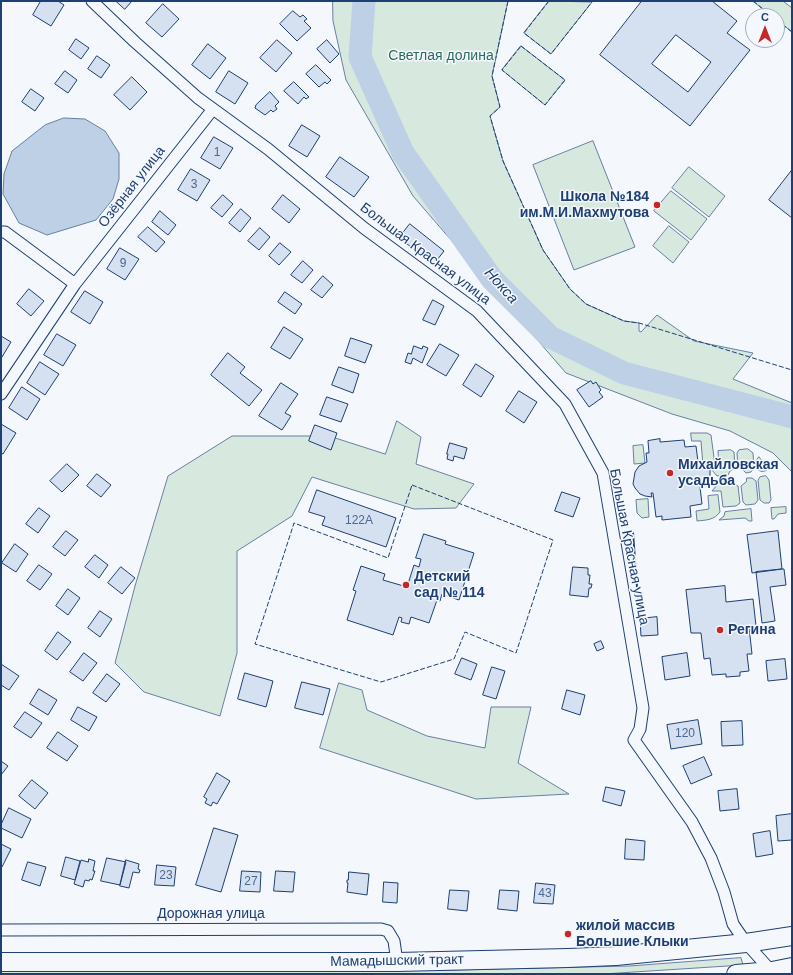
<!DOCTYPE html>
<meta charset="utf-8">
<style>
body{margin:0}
#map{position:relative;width:793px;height:975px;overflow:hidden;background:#f4f7fb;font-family:Arial,sans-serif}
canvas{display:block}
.frame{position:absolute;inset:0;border:2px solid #1d3f73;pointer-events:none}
.north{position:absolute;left:745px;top:8px;width:40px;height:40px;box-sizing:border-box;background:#f4f7fb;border:1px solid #9eadc5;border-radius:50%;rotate:0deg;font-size:11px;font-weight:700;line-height:16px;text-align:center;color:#1d3f73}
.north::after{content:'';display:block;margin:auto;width:14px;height:18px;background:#c62828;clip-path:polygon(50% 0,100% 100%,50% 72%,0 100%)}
</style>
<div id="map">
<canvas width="793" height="975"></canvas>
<div class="frame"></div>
<div class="north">С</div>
</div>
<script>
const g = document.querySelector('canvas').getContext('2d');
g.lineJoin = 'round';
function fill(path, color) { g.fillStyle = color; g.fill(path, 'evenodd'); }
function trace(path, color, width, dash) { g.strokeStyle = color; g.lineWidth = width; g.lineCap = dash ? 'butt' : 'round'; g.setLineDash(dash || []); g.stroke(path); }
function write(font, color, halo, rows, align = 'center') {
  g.font = font + ' Arial,sans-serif'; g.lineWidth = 3; g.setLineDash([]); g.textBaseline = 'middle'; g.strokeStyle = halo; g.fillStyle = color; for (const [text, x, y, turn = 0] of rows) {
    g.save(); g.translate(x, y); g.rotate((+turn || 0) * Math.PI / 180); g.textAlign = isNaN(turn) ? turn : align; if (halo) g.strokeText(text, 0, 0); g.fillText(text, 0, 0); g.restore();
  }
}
const green = new Path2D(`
 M333,1H508L492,76L500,107L490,116L503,161L543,250L570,289L586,304L624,321L639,323V331L641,332L657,315L694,341L753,353L733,379L792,403V472L773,453L730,431L672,414L566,373L413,196L346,80L333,21Z
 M549,1L592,2L551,54L524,33Z
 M753,1H783L792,8V32L777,20V16H772Z
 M521,46L565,80L545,105L502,70Z
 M593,141L635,247L574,270L533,165Z
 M689,167L725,196L709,217L672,188Z
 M671,191L707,219L691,240L654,211Z
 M669,226L689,242L673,263L653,246Z
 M397,421L421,437L416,464L474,484L456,508L414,509L312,477L292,516L237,551V653L220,716L144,692L115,663L135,586L168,476L232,436H329L385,454Z
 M691,433H707L711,435L715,465L703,466L701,441H692Z
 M643,445L645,463L634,464L633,446Z
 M748,449L753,453L754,468L751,472L746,473L742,469L738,468L737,453L739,450Z
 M731,450L734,452L735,468L730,471L728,475L717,476L711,469L719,468L718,451Z
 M759,457L767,467V470C764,472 760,472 757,469L756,461Z
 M766,476L769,480L771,500L769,503H764L760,500L758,480L760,477Z
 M747,478H752L756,481L758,500L755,504L746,505L743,502L741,486L746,482Z
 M730,481L731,483L738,486L740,503L736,506L723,507L721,491H712L717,485L718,482Z
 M718,495L720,512C714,520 707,520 697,521L696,511L709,509L708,496Z
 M648,499L649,517L642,518L637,513L636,500Z
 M786,507V513L778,514L774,519H772L771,508Z
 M751,509L752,521H749L745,518L719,520L724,516L725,512Z
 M339,683L362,690L367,710L427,736L485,748L491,707H531L518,763L569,794L476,799L320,748Z
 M741,958L743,965L603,974H1V970H455L629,966Z`);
const water = new Path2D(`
 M64,118L85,119L105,131L119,153V179L113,199L96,220L47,235L19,223L3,194L4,174L12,151L45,125Z`);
const river = new Path2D(`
 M364,1L360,57L403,153L492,279L550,337L624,373L792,417`);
const building = new Path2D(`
 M41,1H58L64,5L51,26L33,15Z
 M116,1H132L125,9Z
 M642,1H712L737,21L727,33L750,50L690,126L600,55ZM676,35L711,62L688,92L652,64Z
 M163,4L179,19L162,37L146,23Z
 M293,11L300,17L303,15L307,19L304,21L311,28L297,41L280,24Z
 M76,39L89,48L81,59L69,50Z
 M277,40L292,53L276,72L260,58Z
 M327,40L339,54L330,63L317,49Z
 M208,44L226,58L210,79L192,65Z
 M97,56L110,65L101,78L88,69Z
 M316,65L331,80L327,84L325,82L319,87L306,74Z
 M65,71L77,80L68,93L55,84Z
 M229,71L248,83L235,104L216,92Z
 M132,77L147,92L130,110L114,95Z
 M294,82L309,97L306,99L304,97L298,104L284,91Z
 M31,89L44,98L35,111L22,102Z
 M270,92L279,102L275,106L277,109L273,112L271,110L265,115L255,108L256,105Z
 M302,125L320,136L307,157L289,146Z
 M214,137L233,148L220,169L201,158Z
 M340,157L369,177L354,197L326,177Z
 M191,169L210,180L197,201L178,190Z
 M792,170V218L769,200Z
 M223,195L233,204L222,217L211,208Z
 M283,195L300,209L289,223L272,209Z
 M241,209L251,218L240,232L229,223Z
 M160,211L176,225L168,235L152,222Z
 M410,224L444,251L434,264L399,238Z
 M148,227L165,242L156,252L138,237Z
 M260,228L270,237L259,250L248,241Z
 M280,243L291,252L279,265L269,256Z
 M120,248L139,259L125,280L107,269Z
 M303,261L313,270L302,283L291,275Z
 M323,276L333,285L322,298L311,290Z
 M29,289L44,301L31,316L17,304Z
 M85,291L103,302L90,324L71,312Z
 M285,292L302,304L295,314L278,302Z
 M433,300L444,306L435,325L423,320Z
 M284,327L303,339L290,359L271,348Z
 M57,334L76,345L63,366L44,355Z
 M1,336L11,342L2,357H1Z
 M351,338L372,345L365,363L345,356Z
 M440,344L459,355L446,376L427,365Z
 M414,346L422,349L423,346L428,348L422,363L413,358L411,364L405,362L408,353L411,354Z
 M228,353L245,367L240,373L262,390L249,406L211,375Z
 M40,362L59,374L45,395L27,383Z
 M476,364L494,376L481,397L463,385Z
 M339,367L359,374L353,393L332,385Z
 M591,381L593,384L596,382L601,390L599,392L603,397L589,407L577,390Z
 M281,383L298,394L285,413L291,416L282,430L259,416Z
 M22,387L40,399L27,420L9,408Z
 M519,391L537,402L524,423L506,411Z
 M327,397L348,404L341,422L320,415Z
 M1,424L16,433L3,454L1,453Z
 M315,425L337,433L331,450L309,441Z
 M660,439V442L684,440L685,447L696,446L698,462L703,463L710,469V479L704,486L700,487L702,504L690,506L691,517L662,520V516L656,517L653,493H651L652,497L645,496L640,494L635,488L633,484L635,472L639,466L647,462L646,453H649L648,441Z
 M450,443L467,448L464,459L454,456L453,461L447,459L448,454H447Z
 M67,464L79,475L62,492L50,481Z
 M97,474L111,485L101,497L87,486Z
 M317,490L396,518L386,547L322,525L325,517L309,512Z
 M562,492L580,498L573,517L555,511Z
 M39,508L50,516L38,533L26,524Z
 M66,531L78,540L65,556L53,547Z
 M778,531L782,569L752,573L747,535Z
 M424,534L446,541L445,544L474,553L459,600L442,594L440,601L437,600L429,623L411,617L409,624L401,622L402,618L399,617L393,635L347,620L356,591L353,590L361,566L385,574L383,580L407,587L414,565L419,567L421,559L416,558Z
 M15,544L28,554L16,572L2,563Z
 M95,555L108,565L99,578L85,567Z
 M39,565L52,574L40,590L27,581Z
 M121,567L135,578L122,594L108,583Z
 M573,567L588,568V575H590L589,584H592L591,588H589L588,597L570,595Z
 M782,569H784L786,585L770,587L775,621L762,623L756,572Z
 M725,586L726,602L753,599L756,626L749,627L752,654H747L749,671L740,672V676L726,677V674L712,675L710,658L704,659L701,633H691L686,590Z
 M68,589L80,598L68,615L56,606Z
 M100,611L112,619L100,637L88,628Z
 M657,617L658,635L641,636L640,619Z
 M58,632L71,642L57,660L45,651Z
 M601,641L604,648L597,651L594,644Z
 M84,653L97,663L83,681L70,672Z
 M687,653L690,676L665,680L662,657Z
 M462,658L477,664L471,680L455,674Z
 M785,659L787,679L768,681L766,661Z
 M1,664L19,676L9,690L1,685Z
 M492,667L505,671L496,699L483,695Z
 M245,673L273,681L266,707L238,699Z
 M107,674L120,684L106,702L93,693Z
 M302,682L330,689L323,715L295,708Z
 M39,689L57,700L48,715L30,704Z
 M567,690L585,695L580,715L562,709Z
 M78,707L97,717L89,731L71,720Z
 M25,712L42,723L31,738L14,727Z
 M698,720L702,744L671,749L667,725Z
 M742,721L743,745L722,746L721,722Z
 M58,732L78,746L67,761L47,748Z
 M704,757L712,775L691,784L683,766Z
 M1,761L8,766L1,775Z
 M217,773L230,781L217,804L213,802L211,806L205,803L207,799L204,797Z
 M32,780L48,793L35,809L19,796Z
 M606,787L625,791L621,806L603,801Z
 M737,789L739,809L720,811L718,791Z
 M9,808L31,819L22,838L1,828V825Z
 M792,814V840L778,841L776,816Z
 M214,828L238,835L221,892L196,885Z
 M770,831L773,854L756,857L753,834Z
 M626,839L645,841L644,860L625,859Z
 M1,844L11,849L2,867L1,866Z
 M66,857L80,861L75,880L61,876Z
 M107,858L126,862L120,885L101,881Z
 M89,859L95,861L93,871H95L92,880L90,879L89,881L85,880L83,887L74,884L81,860L88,862Z
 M126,860L139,864L138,869L140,870L139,873L133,872L129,888L120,886Z
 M28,862L46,867L40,886L22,880Z
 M157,865L176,867L174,886L155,885Z
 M242,871L261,872L260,892L240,891Z
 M276,871L295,872L293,892L274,891Z
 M349,872L369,874L367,895L347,892L348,883H347V880H348Z
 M384,882L398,883L397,903L383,902Z
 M536,883L555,885L553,904L534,903Z
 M450,890L469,891L467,911L448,909Z
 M500,890L519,891L517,911L498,909Z`);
const minor = new Path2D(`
 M92,1L135,42L198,98L268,149L364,228L477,311L565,404L603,473L643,708L640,729L634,740L692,822L711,858L724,892L733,924L746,943L773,973
 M1,232H5L75,284
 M1,394L75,284L213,109
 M1,930L381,929L388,931L394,941L397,962`);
const primary = new Path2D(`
 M1,962H397L568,958L616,956L746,943L792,936
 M736,974L772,971L792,967`);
const fence = new Path2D(`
 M508,1L492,76L500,107L490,116L503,161L543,250L570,289L586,304L624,321L639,323L792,370
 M549,1L524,33L551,54L592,2L591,1
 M753,1L772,16
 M777,20L792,32
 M521,46L565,80L545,105L502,70Z
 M412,485L553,540L516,653L465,632L454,659L381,682L255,644L294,523L388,558Z`);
const wall = new Path2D(`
 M633,533L637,587
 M638,598L640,619`);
const markers = [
 [657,205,4,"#c62828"],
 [670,473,4,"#c62828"],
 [406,585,4,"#c62828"],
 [720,630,4,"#c62828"],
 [568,934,4,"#c62828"]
];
const numberNames = [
 ["1",217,153],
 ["3",194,185],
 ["9",123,264],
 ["122А",359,521],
 ["120",685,734],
 ["23",166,876],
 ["27",251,882],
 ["43",545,894]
];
const parkNames = [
 ["Светлая долина",441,56]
];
const streetNames = [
 ["Озёрная улица",132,187,-52],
 ["Большая Красная улица",425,254,37],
 ["Большая Красная улица",629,547,79],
 ["Дорожная улица",211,914],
 ["Мамадышский тракт",397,961,-1]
];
const poiNames = [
 ["Школа №184",649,197,"right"],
 ["им.М.И.Махмутова",649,213,"right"],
 ["Михайловская",678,465],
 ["усадьба",678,481],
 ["Детский",414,577],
 ["сад № 114",414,593],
 ["Регина",728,630],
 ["жилой массив",576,926],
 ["Большие Клыки",576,942]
];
const waterNames = [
 ["Нокса",501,286,48]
];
fill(green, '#d7e8df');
trace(green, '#687fa3', 1);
fill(water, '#bed0e5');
trace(water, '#687fa3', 1);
trace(river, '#bed0e5', 23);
fill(building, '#d5e0f0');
trace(building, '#1d3f73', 1);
trace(minor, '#1d3f73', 13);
trace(primary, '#1d3f73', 20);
trace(minor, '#f4f7fb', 11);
trace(primary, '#f4f7fb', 18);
trace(fence, '#1d3f73', 1, [5, 2]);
trace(wall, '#1d3f73', 2);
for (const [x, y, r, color] of markers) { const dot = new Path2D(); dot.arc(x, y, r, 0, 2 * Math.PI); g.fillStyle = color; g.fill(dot); trace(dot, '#f4f7fb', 1.5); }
write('12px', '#4b6792', null, numberNames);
write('14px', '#2c6c60', '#f4f7fb', parkNames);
write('14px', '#1d3f73', '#f4f7fb', streetNames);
write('bold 14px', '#1d3f73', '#f4f7fb', poiNames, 'left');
write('italic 15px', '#1d3f73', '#f4f7fb', waterNames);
</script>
